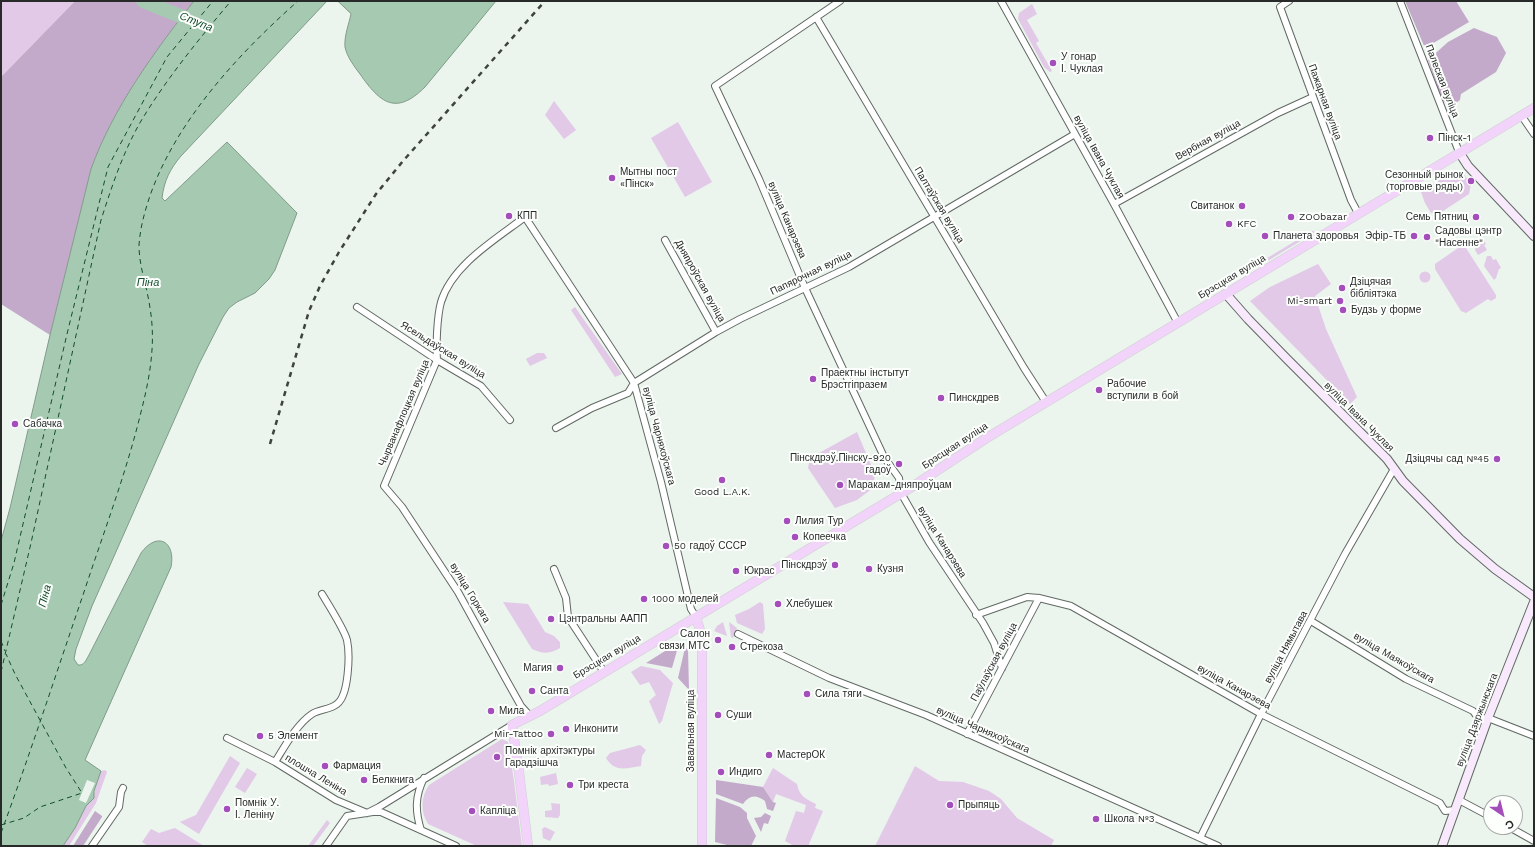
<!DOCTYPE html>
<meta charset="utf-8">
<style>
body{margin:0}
#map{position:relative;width:1535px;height:847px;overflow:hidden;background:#ebf4ed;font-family:"Work Sans",sans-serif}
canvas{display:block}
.frame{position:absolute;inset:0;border:2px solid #272a28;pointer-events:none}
.north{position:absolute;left:1483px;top:795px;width:40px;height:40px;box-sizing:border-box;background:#fdfffd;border:1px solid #a7aaa8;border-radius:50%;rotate:145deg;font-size:11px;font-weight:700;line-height:16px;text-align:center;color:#272a28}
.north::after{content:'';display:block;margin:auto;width:14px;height:18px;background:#a44ebc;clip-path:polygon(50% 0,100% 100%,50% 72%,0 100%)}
</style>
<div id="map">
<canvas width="1535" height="847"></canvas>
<div class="frame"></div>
<div class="north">С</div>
</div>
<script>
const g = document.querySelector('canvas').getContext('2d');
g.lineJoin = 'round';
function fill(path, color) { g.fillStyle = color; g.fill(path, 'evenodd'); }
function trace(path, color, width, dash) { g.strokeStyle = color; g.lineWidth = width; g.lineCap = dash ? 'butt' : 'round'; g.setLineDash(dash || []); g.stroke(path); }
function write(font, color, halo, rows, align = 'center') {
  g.font = font + ' "Work Sans",sans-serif'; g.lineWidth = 4; g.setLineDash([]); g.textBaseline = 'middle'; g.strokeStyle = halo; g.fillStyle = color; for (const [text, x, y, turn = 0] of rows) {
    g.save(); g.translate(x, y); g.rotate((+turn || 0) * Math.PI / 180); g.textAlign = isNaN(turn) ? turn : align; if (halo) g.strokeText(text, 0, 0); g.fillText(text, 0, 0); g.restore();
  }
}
const green = new Path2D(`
 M1,1H75L1,77Z
 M1032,4L1037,14L1027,20L1039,41L1036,43L1052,71L1050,72L1044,67L1018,19L1019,13Z
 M554,101L576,130L564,139L545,115Z
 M678,122L712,182L685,197L651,138Z
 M1452,172H1462L1471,184L1469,194L1440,213H1431L1425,203L1421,192Z
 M1312,231H1314V233L1251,271L1249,270V269Z
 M1482,237L1486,244L1484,245L1487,250L1478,255L1475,250L1476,245Z
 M1461,246L1466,248L1496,295V298L1491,301L1488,299L1466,313L1461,311L1435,269V264Z
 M1487,256H1491L1493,260L1496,259L1501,268L1499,269L1496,278L1494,280L1484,266Z
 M1318,264L1331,284L1315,296L1326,329L1357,397L1350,404L1250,301L1270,287Z
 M1419.5 277a5.5 5.5 0 1 1 11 0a5.5 5.5 0 1 1-11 0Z
 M575,307L622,374L615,377L571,310Z
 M537,353H544L547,358L530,366L526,359Z
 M857,432L875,474L873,488L857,500L835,508L808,468L810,458Z
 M503,602L528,604L545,632L554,636L560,642V648C550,654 543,654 532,649Z
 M760,602L763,604L765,629L762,634L737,623L735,615L749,609Z
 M723,622L727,636L714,631L717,626Z
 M729,622L737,628L733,638L731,637Z
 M641,666L660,670L673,683L662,721L659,724L649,701L656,695L649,682L640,685L631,672Z
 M502,739L508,742L514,781L522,846H477L428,824C420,811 421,797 429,785Z
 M640,745L646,750L642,756L641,766C627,768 615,773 606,758L610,753Z
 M230,756L240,763L199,834L180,822L196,815Z
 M915,766L939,781L963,782L989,791L1001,799L1017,818L1054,840L1051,846H875Z
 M247,768L257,774L245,793L235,787Z
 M773,768L797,784C799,796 806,799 816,804L815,808L823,811L809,844L810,846H794L785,841L796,811L804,813L806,805L776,794L773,802L763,787Z
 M105,770L107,772L96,803L69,846H63L75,828L86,806L94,798C94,789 97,780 101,771Z
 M556,773L558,784L549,786L548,784L541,785L540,777Z
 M551,803L560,804V815L558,818L545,817V811L552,810Z
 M327,820L330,823L313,846H308Z
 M545,827L555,832L550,841L543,838L542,829Z
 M175,828L204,846H148L142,842L151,829L159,833Z`);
const forest = new Path2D(`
 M75,1H194C154,52 113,108 91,169L50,335L1,304V77Z
 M1405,1H1456L1469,22L1425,48Z
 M1474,28L1497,37L1506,53L1496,72L1461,94L1460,100L1453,105L1446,103L1442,100L1428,60L1448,42Z
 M673,646L678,647L672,668L646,663Z
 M685,648L688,649L689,690L678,678Z
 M716,780L763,787L773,802L776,803L773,811L767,809L765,801C756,794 749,795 743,804L716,794Z
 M716,798L740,807L747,813V818L756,836L751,846H731L715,842Z
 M95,811L102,816V817L83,846H73Z
 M765,813L771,816L768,824L764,823L761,832L754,818L761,817Z`);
const water = new Path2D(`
 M194,1H327L181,156C170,169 164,181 162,198L165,201L227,142L297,213L275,270L269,279L255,293L237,302L229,308L223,317L199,364L92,606L76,649L74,659L78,665C84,666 86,660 89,655L141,553C157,531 176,541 171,567L85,760L101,771L94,791V798L86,806L75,828L63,846H1V541L10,508L50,335L91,169C113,108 154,52 194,1Z
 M338,1H496L425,87C396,116 380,103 360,74C354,66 347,57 345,47C344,36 349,24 351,14Z`);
const pier = new Path2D(`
 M87,780L95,783L86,803L79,800Z`);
const river = new Path2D(`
 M143,1L200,24`);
const ferry = new Path2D(`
 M1,605L14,563L67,334L108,167L167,57L213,1
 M1,641L5,651
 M1,672L31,543L101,220C112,186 123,152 141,121C167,78 199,39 231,1
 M1,825L24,818L40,807L82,793L66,768L15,674L6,654
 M1,833C30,754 56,674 83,595C103,534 126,474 141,412C150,377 156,343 150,308C147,286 139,267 139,245C140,231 143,218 147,205C171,126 237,55 298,1`);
const street = new Path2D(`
 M840,1L715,86L759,179L805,288L884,457L899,478L901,493L929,542L983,623L994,643L1002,668
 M1001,1L1114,204L1178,323
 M1289,1L1280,7L1351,200L1358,213
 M1400,1L1459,152
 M816,17L1024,368L1046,402
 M1521,115L1534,134
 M1114,204L1278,113L1313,97
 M665,240L716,332
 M357,307L437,360L481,386L510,420
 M556,428L592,408L628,393L634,383L716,332L740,319L849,267L1075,134
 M554,569L566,598L568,617L604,672
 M976,615L1027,597L1039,598L1071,606L1261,714L1440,803L1445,811L1455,810
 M1311,621L1406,679L1473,711L1479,719L1488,718L1534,736
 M738,634L829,678L926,715L1218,846
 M530,716L521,706L507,681L458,592L402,507L384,486L437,360C436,345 437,317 441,302C452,265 496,239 525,217L634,383L661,482L691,609L696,617
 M967,734L1039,598
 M227,738L275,762L336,800L367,813
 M275,762C285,746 297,724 312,714C319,709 330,710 337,704C349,695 350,654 347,640C344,629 328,604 322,594
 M1459,800L1491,817
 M367,813L379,807L512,725
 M1509,827L1534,841
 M421,830C415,811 415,796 424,778
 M1200,838L1261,714L1345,554L1394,469
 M92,846L119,807L121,792L123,788
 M326,846L347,816L373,812H381L456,846`);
const secondary = new Path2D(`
 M1459,152L1468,166L1534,236
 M1226,294L1248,319L1287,359L1387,459L1403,481L1460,539L1495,569L1534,597
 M1442,846L1488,718L1534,602`);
const primary = new Path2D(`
 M696,617L702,637V846
 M528,846L519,772L512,725L540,711L915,485L985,439L1534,108`);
const rail = new Path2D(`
 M270,444L309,311L320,286L339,252L376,194L403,161L545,1`);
const markers = [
 [1053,63,4,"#a44ebc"],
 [1430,138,4,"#a44ebc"],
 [612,178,4,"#a44ebc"],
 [1471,181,4,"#a44ebc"],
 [1242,206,4,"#a44ebc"],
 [509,216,4,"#a44ebc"],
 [1291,217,4,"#a44ebc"],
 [1476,217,4,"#a44ebc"],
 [1229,224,4,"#a44ebc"],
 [1265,236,4,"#a44ebc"],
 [1414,236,4,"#a44ebc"],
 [1427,237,4,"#a44ebc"],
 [1342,288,4,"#a44ebc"],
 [1340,301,4,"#a44ebc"],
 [1343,310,4,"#a44ebc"],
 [813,379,4,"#a44ebc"],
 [1099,390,4,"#a44ebc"],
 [941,398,4,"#a44ebc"],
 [15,424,4,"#a44ebc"],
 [1497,459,4,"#a44ebc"],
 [899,464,4,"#a44ebc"],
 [722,480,4,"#a44ebc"],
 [840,485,4,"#a44ebc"],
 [787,521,4,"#a44ebc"],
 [795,537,4,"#a44ebc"],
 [666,546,4,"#a44ebc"],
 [835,565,4,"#a44ebc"],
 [869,569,4,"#a44ebc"],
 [736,571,4,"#a44ebc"],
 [644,599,4,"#a44ebc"],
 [778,604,4,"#a44ebc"],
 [551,619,4,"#a44ebc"],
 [718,640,4,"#a44ebc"],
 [732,647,4,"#a44ebc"],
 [560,668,4,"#a44ebc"],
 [532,691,4,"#a44ebc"],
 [807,694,4,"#a44ebc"],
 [491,711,4,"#a44ebc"],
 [718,715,4,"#a44ebc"],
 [566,729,4,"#a44ebc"],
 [551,734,4,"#a44ebc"],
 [260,736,4,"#a44ebc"],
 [769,755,4,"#a44ebc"],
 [497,757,4,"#a44ebc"],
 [325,766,4,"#a44ebc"],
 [721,772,4,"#a44ebc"],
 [364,780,4,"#a44ebc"],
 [570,785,4,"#a44ebc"],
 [950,805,4,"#a44ebc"],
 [227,809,4,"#a44ebc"],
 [472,811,4,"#a44ebc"],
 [1096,819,4,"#a44ebc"]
];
const poiNames = [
 ["У гонар",1061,57],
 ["І. Чуклая",1061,69],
 ["Пінск-1",1438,138],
 ["Мытны пост",620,172],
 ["«Пінск»",620,184],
 ["Сезонный рынок",1463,175,"right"],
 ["(торговые ряды)",1463,187,"right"],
 ["Свитанок",1234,206,"right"],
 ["КПП",517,216],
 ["ZOObazar",1299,217],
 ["Семь Пятниц",1468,217,"right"],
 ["KFC",1237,224],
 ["Садовы цэнтр",1435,231],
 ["\"Насенне\"",1435,243],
 ["Планета здоровья",1273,236],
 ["Эфір-ТБ",1406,236,"right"],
 ["Дзіцячая",1350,282],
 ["бібліятэка",1350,294],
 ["Mi-smart",1332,301,"right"],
 ["Будзь у форме",1351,310],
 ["Праектны інстытут",821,373],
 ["Брэстгіпразем",821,385],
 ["Рабочие",1107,384],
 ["вступили в бой",1107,396],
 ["Пинскдрев",949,398],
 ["Сабачка",23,424],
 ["Пінскдрэў.Пінску-920",891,458,"right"],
 ["гадоў",891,470,"right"],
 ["Дзіцячы сад №45",1489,459,"right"],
 ["Маракам-дняпроўцам",848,485],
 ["Good L.A.K.",722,492,"center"],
 ["Лилия Тур",795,521],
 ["Копеечка",803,537],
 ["50 гадоў СССР",674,546],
 ["Пінскдрэў",827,565,"right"],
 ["Кузня",877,569],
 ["Юкрас",744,571],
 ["1000 моделей",652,599],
 ["Хлебушек",786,604],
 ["Цэнтральны ААПП",559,619],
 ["Салон",710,634,"right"],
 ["связи МТС",710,646,"right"],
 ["Стрекоза",740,647],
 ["Магия",552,668,"right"],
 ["Санта",540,691],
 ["Сила тяги",815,694],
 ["Мила",499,711],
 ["Суши",726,715],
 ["Инконити",574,729],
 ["Mir-Tattoo",543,734,"right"],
 ["5 Элемент",268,736],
 ["Помнік архітэктуры",505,751],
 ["Гарадзішча",505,763],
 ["МастерОК",777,755],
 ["Фармация",333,766],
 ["Индиго",729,772],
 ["Белкнига",372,780],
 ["Три креста",578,785],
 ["Помнік У.",235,803],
 ["І. Леніну",235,815],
 ["Прыпяць",958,805],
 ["Капліца",480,811],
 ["Школа №3",1104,819]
];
const streetNames = [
 ["Палеская вуліца",1442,81,69],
 ["Пажарная вуліца",1325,102,70],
 ["Вербная вуліца",1208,140,-29],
 ["вуліца Івана Чуклая",1099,157,61],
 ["Палтаўская вуліца",939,205,59],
 ["вуліца Канарэева",787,220,67],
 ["Папярочная вуліца",811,273,-26],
 ["Брэсцкая вуліца",1232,277,-31],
 ["Дняпроўская вуліца",700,281,61],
 ["Ясельдаўская вуліца",443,350,32],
 ["Чырванафлоцкая вуліца",404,413,-67],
 ["вуліца Івана Чуклая",1359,417,45],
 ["вуліца Чарняхоўскага",659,436,75],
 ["Брэсцкая вуліца",955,446,-33],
 ["вуліца Канарэева",942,542,58],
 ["вуліца Горкага",470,593,59],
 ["вуліца Нямытава",1286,647,-62],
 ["Брэсцкая вуліца",607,657,-31],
 ["вуліца Маякоўскага",1394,658,30],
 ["Паўлаўская вуліца",994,662,-62],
 ["вуліца Канарэева",1234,687,29],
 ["вуліца Дзяржынскага",1477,720,-69],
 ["вуліца Чарняхоўскага",983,730,24],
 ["Завальная вуліца",691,731,-90],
 ["плошча Леніна",316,775,31]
];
const waterNames = [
 ["Ступа",196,22,22],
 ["Піна",148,283],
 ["Піна",45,596,-75]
];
fill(green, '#e1c9e7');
fill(forest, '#c3aaca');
fill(water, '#a6cab1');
trace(water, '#809a88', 1);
fill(pier, '#ebf4ed');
trace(river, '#a6cab1', 14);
trace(ferry, '#124c2c', 1, [5, 4]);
trace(street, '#616963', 8);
trace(secondary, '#616963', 10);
trace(primary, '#cfd0d0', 10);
trace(street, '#fff', 6);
trace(secondary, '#f9e9fd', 8);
trace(primary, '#f2d4fb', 9);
trace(rail, '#3f4240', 2.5, [5, 5]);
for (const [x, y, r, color] of markers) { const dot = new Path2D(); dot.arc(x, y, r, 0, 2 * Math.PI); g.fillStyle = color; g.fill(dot); trace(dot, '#fdfffd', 1.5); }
write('10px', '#272a28', '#fdfffd', poiNames, 'left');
write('10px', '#272a28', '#fdfffd', streetNames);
write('italic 11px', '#124c2c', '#fdfffd', waterNames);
</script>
